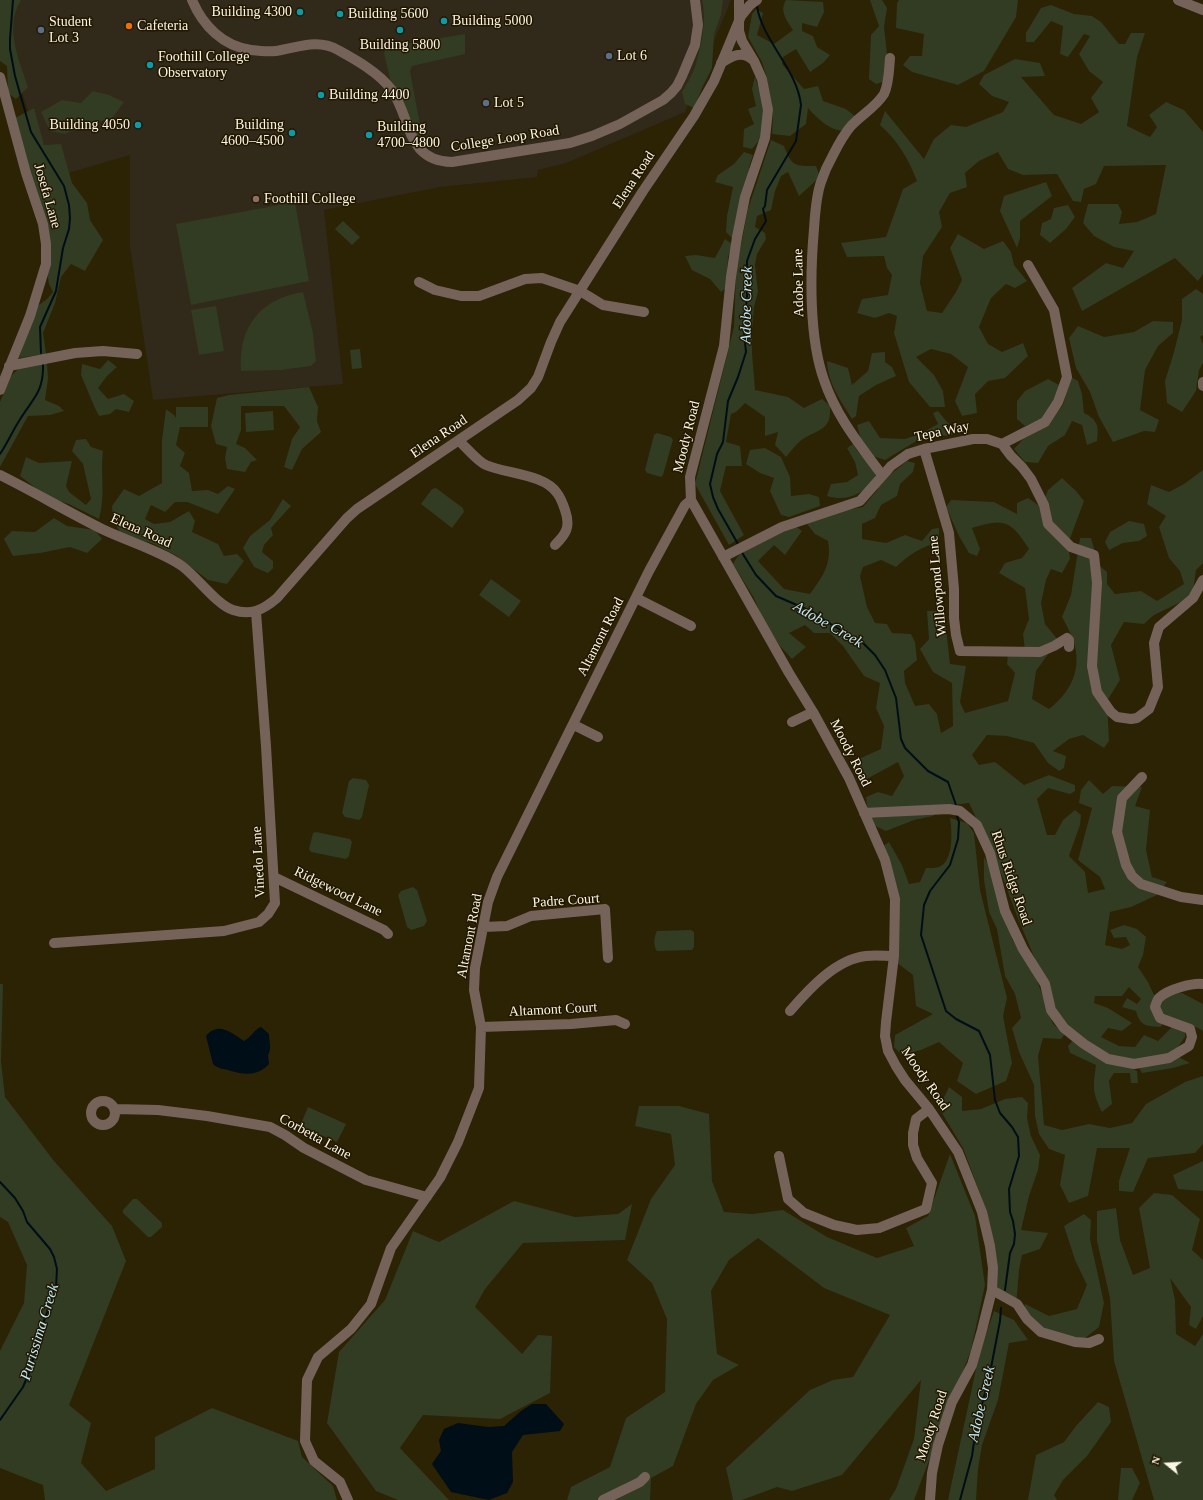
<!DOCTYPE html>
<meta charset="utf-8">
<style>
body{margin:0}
#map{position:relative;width:1203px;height:1500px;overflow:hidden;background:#2c2204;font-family:"Times New Roman",serif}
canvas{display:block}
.north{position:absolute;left:1147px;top:1444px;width:40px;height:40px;-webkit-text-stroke:3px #221800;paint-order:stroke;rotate:288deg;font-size:11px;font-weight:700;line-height:16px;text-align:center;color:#fbf5e4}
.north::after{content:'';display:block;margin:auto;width:14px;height:18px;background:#fbf5e4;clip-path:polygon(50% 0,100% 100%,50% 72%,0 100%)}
</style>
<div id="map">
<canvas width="1203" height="1500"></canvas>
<div class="north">N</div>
</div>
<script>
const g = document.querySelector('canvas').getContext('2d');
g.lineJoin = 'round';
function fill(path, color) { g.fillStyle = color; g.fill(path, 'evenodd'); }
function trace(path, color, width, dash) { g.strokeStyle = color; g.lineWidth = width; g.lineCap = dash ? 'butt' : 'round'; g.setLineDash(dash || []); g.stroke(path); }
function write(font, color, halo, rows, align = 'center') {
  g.font = font + ' "Times New Roman",serif'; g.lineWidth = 3; g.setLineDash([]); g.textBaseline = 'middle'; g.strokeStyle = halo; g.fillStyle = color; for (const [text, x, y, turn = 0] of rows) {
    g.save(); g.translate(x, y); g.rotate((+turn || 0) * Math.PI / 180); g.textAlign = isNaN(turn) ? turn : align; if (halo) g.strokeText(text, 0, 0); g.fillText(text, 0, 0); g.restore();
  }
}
const education = new Path2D(`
 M0,0H731L685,112L566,163L538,170L537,177L440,187L324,210L343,384L153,400L130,247V155L51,178L2,34Z`);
const green = new Path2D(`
 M0,0H21C4,27 19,60 28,87L16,99L8,93L7,66L0,61Z
 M702,0H723L721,15L714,34L712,68L703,86L694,108L685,104L682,92C686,84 692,76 695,67C701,48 707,20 702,0Z
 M786,0L823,2L824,12L817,27L802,23V31L813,36L817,47L830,55L823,63L810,72L796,49L783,57L782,64L804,89L818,86L823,101L846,109L856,117L845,131C830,131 818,119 808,108L806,124L790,136L772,134L773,113L767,78L762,62L748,37L752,14L756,9L763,13L757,35L774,44L793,30C787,21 779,11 786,0Z
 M870,0H882L887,8L884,27L890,80L876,84L869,79L871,35L879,26Z
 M899,0H1018L1016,17L984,71L958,85L912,72L903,65L910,56H922L924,34L896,28L897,3Z
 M1051,5L1074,14L1092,16L1101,22L1119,44H1125L1131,33H1145L1137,57L1127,126L1150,137L1157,127L1149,115L1166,102L1184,110L1203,132V274L1198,281L1175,258L1082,311L1072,288L1106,263L1123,268L1134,251L1114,247L1094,236L1083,223L1088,204H1118L1122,212L1119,224L1137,222L1156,214L1166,165L1104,166L1096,184L1084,189L1081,202L1073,201L1057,174L1023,175L1008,169L998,152L979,161L965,173L967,187L950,193L939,212L942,227L923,256L920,283L927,311L942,313L956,292L962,280L950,248L958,234L984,249L1003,241L1011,252L1014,265L1027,281L1015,288L1006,284L991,298L979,327L988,344L1002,352L1023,343L1028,356L1005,378L988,381L975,394L977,413L962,416L955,401L968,367L951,354L931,349L916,357L934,375L943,391L945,407H930L909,382L894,333L897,316L889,313L875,318L857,313L862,299L888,295L892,275L887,268L884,256L847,257L841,243L886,237L903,189L917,181C908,158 898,141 880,125L885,111L924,159L934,139L951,125L966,127L1003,112L1009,102L992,96L979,84L984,75L1015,59L1040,63L1045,76L1021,77L1054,115L1081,124L1099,112L1091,98L1103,82L1089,71L1079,54L1090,36L1084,34L1068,57L1060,54L1063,26L1051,21L1034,42H1026V33L1041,8Z
 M465,34V54L412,66L410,71L423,141L425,145L419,142L391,83L384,53L387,47Z
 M755,76L762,99L765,114L762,137L752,149L743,147L744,129L754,124L748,109L756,106L752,89Z
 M93,91L109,95L124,102L113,117L64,134L50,131L41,112L62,100L81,103Z
 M34,108L44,145L61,144L72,183L87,203L90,220L103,240L85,271L71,264L61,277L55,303L43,333L46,354L19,358L32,310L47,299L53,292L49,284L47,272L49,253L19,142L15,118Z
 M771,140L784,146C792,167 795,166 816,166L820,177L799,196L788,172L781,176L775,191L771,210L757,216L755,227L765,233L766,239L757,254L755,265L758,292L754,307L752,330V353L755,390L788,397L804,408L822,399L830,406C832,430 819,429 803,439C797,443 791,451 786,457L775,445L778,432L765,436V417L745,403L736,412L731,414L726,442L740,446L742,466H726L720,491L744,535L729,545L695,484L734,327L736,271L748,209Z
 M744,152L753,155L749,167L748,180L732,238L726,232L727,216L733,187L715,182L718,175L734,164Z
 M1046,182L1052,196L1020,221V238L1017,248L1000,211L1004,196Z
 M295,202L309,281L191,305L176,224Z
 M1068,205L1075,217L1066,229L1050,243L1040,235L1042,223L1051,219L1054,208Z
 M343,221L360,237L352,245L335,229Z
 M725,239L732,244L728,257L726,288L721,292L710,279L692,270L685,256L696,255L715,258Z
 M1196,289L1203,294V335L1200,337L1203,344V363L1199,370L1196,391L1182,412L1167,403L1165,381L1174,352L1182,320V299Z
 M303,292L313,333L316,361L311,366L281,370L241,371C238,327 260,299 303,292Z
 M216,306L224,351L199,355L191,310Z
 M1153,321L1173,322V333L1158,346L1145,370L1140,410L1159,420L1155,432L1144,431L1113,442L1099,417L1090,392L1076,368L1069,338L1078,326L1104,337L1134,332Z
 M360,349L362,368L352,369L350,350Z
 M885,352V362L892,367L896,376L876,385L859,396L856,416L852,419C841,401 828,384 827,361L848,368L852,385L868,371L872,353Z
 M108,360L117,367L107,376L98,388L108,399L124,394L134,401L129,412L116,409L110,414L99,416L94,406L81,375L82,364L100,369Z
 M47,363L48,379L45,400L59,406L64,411L50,415L28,416L0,467V402L11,376L22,365Z
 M1071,377L1078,381L1082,394L1084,413C1098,420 1099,426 1097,441L1087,445L1082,425L1072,421L1065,435L1048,446L1038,463L1025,462L1014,449L1023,439L1045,427L1063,405Z
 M1048,379L1059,385L1055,398L1042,419L1025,426L1017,419V401L1025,391Z
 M309,387L318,407L317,421L321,432L302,449L292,470L284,467L292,439L300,427L284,406H241V430L236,444L245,448L257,460L251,462L245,472L227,469L225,458L227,447L216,444L211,426L217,398L229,395Z
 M176,407H208V427H180L176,445L185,453L180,466L189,473L192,491L208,490L218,494L228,486L235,489L218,514L187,502H175L165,512L151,505L145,519L154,524L170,522L189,511L195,521L192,532L218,544L224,556L237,554L244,561L227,584L208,580L177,556L154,544L121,534L113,520L112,506L124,489L139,496L162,483V440L166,409L174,415L176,418Z
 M273,411L274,430L246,432L245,413Z
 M938,411L947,422L956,428V434L918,440L885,460L873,456L861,440L857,425L869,421L880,438L905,439L920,434L938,424L933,413Z
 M657,433L671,437L673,440L663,475L661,477L647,473L645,470L654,435Z
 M86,439L91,447L103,451C100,475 106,494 99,519L69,504L49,498L20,476L26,457L39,463L72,461L66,486L69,492L86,505L91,499L83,464L72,451L76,440Z
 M853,444C855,448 858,452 861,455C871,466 874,464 876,480C861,494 848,502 827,496L831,484L847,482L858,475L855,462L847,448Z
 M765,448L781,457L790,477L791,496L809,494L819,497L820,506L789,517L781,515L770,491L774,478L760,473L746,464L750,450Z
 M907,461L915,463L913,472L900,484L897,496L881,505L875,518L862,524V539L886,543L905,535L922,541L932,529L939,528V542C921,547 910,554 896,567L881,560L863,567L860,576L867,607L875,623L887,624L892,633L911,634L915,642L917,660L904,671L905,683L915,706L929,704L937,714L941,733L953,726L952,683L933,672L920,649L929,639L927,611H944L950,664L966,666L960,702L965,713L1008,701L1015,673L1007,664L1008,654L1025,650L1023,634L1029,619L1025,588L999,573L1005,563L1022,558L1029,549C1011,521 1005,518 972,528L980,549L977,556L969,553L959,536L946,507L951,500L994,502L1017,514V503L1028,498L1041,507L1048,490L1062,478L1076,491L1084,501L1068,544L1070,559L1062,573L1051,569L1046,580L1041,603L1045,624L1058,640L1036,671L1032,699L1049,709C1071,692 1083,668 1073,640C1070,632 1066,624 1062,617L1071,595L1080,538H1091L1094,549V561L1107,572V584L1115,594L1141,591L1157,601L1184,584L1180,571L1169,558L1159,527L1166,516L1147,504L1151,485L1169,492L1184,484L1203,470V563L1196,570L1193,591L1181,602L1154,615L1144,624L1124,622L1111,645L1120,680L1107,701L1109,741L1104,748L1083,735L1069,739L1053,751L1066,756L1064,768L1059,771L1048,763L1034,743L1007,736L987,735L972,755L979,765L995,762L1024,785L1049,775L1075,785V791L1070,794L1048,788L1037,799L1047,835H1055L1063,820L1075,810L1081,815L1080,825L1069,856L1085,872L1088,893L1105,889L1100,877L1078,860L1092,808L1079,803L1081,790L1089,780L1103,794L1112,786L1142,787L1135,806L1150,810L1146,850L1152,877L1167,882L1157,895L1131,907L1110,912L1105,945L1122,949L1130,945L1126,937L1114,938L1110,930L1124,925L1137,929L1146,937L1143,955L1138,967L1148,982L1154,995L1182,993L1203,1004V1031L1198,1028L1169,1019L1160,1027C1146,1026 1140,1026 1136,1011L1122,1007L1127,998L1137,1004L1141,999L1129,987L1122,996H1095L1094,1003L1108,1008L1132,1023L1122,1031L1108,1028L1101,1037L1119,1046L1135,1047L1144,1035L1158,1041L1173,1026L1185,1031V1037L1173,1054L1190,1063L1173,1068L1142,1073L1135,1061L1119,1058L1099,1050L1060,1019L1017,916L995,857L969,803L945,806L933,816L914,820L886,831L869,823L866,797L878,792L892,796L904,776L898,762L863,781L854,761L881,749L884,726L876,708L880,683L864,676L843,646L830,633H814L805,625L789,633L806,647L792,659L780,646L763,619L754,598L733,564C745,542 770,533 792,524L802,531L785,555L774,545L758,561L784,589L810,594C823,576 832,564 828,541L815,534L807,524L809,517L863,507L878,489L879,478L892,473Z
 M436,488L463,508L464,512L452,528L421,504L432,489Z
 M283,499L291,506L271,528L273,535L264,545L262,552L273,561V568L268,573L254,567L243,548L250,536L270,520Z
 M54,518L67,526L95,530L102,539L87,553L70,547L40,553L13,556L4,539L12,531L35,532Z
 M1129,521L1144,524L1147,536L1139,541L1123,543L1109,550L1105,542L1110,532Z
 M491,579L521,601L509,617L479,595Z
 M353,778L366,780L369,785L362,817L359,820L345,817L342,813L349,781Z
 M950,818L967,823L974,833L980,890L1007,998L1003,1016L1012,1063L1006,1081L976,1094L957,1081L963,1063L939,1042L921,1050L902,1055L894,1047L895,1035L933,1014L916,1006L913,975L896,962L897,939L882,847L889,842L902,865L909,884L920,882L926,868C930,868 935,868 939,867C954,861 952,831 950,818Z
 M316,832L350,839L352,842L349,856L346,859L311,852L309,849L313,833Z
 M984,857L996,877L1009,908L1012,939L1035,975L1053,1024L1065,1034L1061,1039L1043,1038L1038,1056L1044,1125L1062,1130L1089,1124L1110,1128L1132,1123L1146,1104L1185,1082L1203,1076V1144L1195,1153L1148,1158L1133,1192L1119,1191V1181L1130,1148H1097L1088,1196L1069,1203L1060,1185L1065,1155L1049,1149L1039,1134L1035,1116L1034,1085L1019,1052L1012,1028L1021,1018L1015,994L1005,976L997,929L989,912L984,880Z
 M413,887L417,890L427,921L424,926L411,930L407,927L398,895L401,891Z
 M691,930L694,932V947L692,950L657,951C653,946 654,936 657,931Z
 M0,984H3L1,1061L5,1097L54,1161L112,1226L126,1261L69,1405L91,1423L81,1463L106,1491L155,1469V1437L212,1408L298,1441L302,1457L333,1486L337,1500H45L43,1485L0,1468V1351L24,1303L27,1265L8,1222L0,1217Z
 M1073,1040L1137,1071L1138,1083H1131L1130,1073H1114L1109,1081L1112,1104L1102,1112C1092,1092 1093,1087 1096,1065L1070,1053L1068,1046Z
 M949,1087L962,1097V1111L981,1109L1005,1099L1022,1097L1028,1103L1027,1118L1031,1136L1040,1155L1038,1170L1029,1196L1021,1230L1048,1233L1040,1249L1022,1255L1019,1270L1016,1307L996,1291L985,1207L963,1148L939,1108Z
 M639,1106H679L709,1114L712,1181L724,1212L752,1214L783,1210L827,1237L877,1258L914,1246L906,1228L928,1216L950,1154L975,1216L985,1285L971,1350L914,1500H889L896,1489L914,1439L921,1380L842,1475L792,1491L777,1487L742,1500H733L726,1468L810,1390L833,1380L853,1377L890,1315L824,1288L758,1238L729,1260L711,1291L717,1354L739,1365L713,1380L696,1404L673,1466L651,1478L650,1500H567L571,1487L610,1467L626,1418L665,1392L667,1319L652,1283L627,1260L651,1199L675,1165L671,1134L635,1126Z
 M308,1107L346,1124L337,1142L300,1126Z
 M1203,1161V1191L1178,1189L1173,1175Z
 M1154,1193L1172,1195L1200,1219L1192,1250L1203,1260V1316L1196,1329L1189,1325L1191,1307L1170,1278L1175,1300L1176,1334L1195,1346L1203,1334V1500H1154L1114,1361L1110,1298L1097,1241V1211L1116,1208L1120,1240L1133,1275L1150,1268L1139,1208Z
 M133,1199H137L162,1223V1227L151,1237H148L123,1213V1210Z
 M514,1201L575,1217L618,1214L632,1204L625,1240L523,1243L485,1289L475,1307L522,1354L538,1335L552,1336L550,1393L500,1419L423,1415L400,1448L449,1500H398L376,1491L327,1423L339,1352L385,1300L413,1231L439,1242Z
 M1084,1214L1091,1220L1090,1239L1104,1303L1099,1327L1080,1342L1045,1336L1022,1317L1025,1304L1049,1316L1077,1309L1087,1285L1075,1260L1064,1226Z
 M994,1311L1014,1320L1028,1340L1009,1343L998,1400L982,1445L978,1469L976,1500H948L979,1355Z
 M1098,1402L1109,1407L1111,1422L1087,1456L1063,1480L1054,1495L1057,1500H1028L1036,1455L1064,1442L1076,1426Z
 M1121,1468H1132L1140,1483L1132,1500H1118Z`);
const water = new Path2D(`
 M261,1027L269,1034C269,1041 272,1049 268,1055L269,1064C258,1076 245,1075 231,1071C223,1068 220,1070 213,1064L206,1036C219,1021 231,1033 244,1041C252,1037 253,1030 261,1027Z
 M532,1404H546L564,1424L560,1431L523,1435L512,1452L513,1482L507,1493L489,1500L451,1492L432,1464L441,1451L439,1440L444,1429L458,1423L488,1427L504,1426L521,1411Z`);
const stream = new Path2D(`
 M13,0L10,39V49L15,76L31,132L64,186L69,205L70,218L69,229L63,248L56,291L40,327L41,353
 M0,454C7,444 12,432 19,421C32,399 44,393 43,364
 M738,544L718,509L713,497L710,484L717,454L723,442L728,401L738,377L746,352L744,333L747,296V261L755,239L766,221L763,209L765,206L767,190L796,141L801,105C797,69 764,43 757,7
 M741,551L756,575L776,596L813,612L832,625L862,642L875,655L885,670L896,698L901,739L905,748L928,771L948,782L957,808
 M956,814L959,822L958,839L950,865L930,891L924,905L921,935L946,1011L956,1019L979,1031L990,1055L995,1100L1000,1113L1012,1127L1018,1137L1019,1156L1009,1189L1010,1212L1013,1221L1015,1234L1014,1244L1010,1253L1005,1290
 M0,1182L15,1198L23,1211L27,1222L50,1249L54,1257L57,1269L56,1287L38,1338L31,1368L23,1387L0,1420
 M960,1500L972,1456L976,1428L990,1373L1000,1321L1001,1308`);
const minor = new Path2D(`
 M192,0C203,26 223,46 251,50C259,51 268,52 276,51C297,48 317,38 338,50C356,60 378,72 391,89C412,118 405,161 452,162L570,143L592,136L620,124L663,100L671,93L677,86L682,76L695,45L698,25L695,0
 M739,0V31L742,41L754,61L762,79L768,110L765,138L745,197L737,237L731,277L724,346L690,477L691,500L789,673L813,712L849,778L885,860L895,899L894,956L886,1022L885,1036L888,1051L896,1066L905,1080L929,1109L958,1152L982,1212L990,1246L993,1268L992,1290L982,1330L972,1365L952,1402L938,1445L932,1473L930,1500
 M1178,0L1203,10
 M721,63C732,56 742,50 753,60
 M0,77L26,173L43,224L46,244V264L30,316L0,390
 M419,282L435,290L461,296H479L525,279L542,278L580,291L603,305L644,312
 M9,366L75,353L103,351L137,354
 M1203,382V386
 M459,441C466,447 478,462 486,465C507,474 544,474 557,493C561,498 563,504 565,510C571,527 566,534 555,545
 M1002,444L1011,456L1022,467L1031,479L1044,505L1048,524L1071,547L1094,555L1097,583L1092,666L1097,692L1111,712L1117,717L1131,719L1137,718L1149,709L1158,687L1154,643L1159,627L1193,598L1203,580
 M924,449L949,533L954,589V618L956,635L960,651L1040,652L1054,646L1067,638L1069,640V647
 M0,475C34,492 68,512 102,529C127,541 161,551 182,566C197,577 217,605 233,610C251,616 263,610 277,598L347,518L357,509L518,400L531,388L538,377L551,342L560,322L643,191L694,116L714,81L741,16L750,5L757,0
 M882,475C860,445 836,416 824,380C809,338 810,274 814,229C815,214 816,196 821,182C824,173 828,164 832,157C837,147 844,134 851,126C861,115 876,107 884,94C889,84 889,70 890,58
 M723,557L782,527L860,501L891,466L908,454L924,449L973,439H987L1002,444L1045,422L1058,402L1067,377L1054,310L1028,265
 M636,598L691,626
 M792,722L813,712
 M574,725L598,737
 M1142,777L1122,798L1117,832L1126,865L1132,876L1141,884L1181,897L1203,900
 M864,813L949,809L960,811L977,825L990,853L1005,911L1023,949L1045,984L1051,1010L1064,1028L1084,1044L1108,1059L1134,1064L1169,1058L1189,1046L1192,1037L1190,1029L1160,1018L1155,1007C1156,1004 1157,1000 1159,998C1168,989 1192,983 1203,984
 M274,877L384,930L388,934
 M483,927L507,926L531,916L605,909L608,958
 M54,943L224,931L259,922L268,914L275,903L266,746L256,612
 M790,1011C809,989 836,959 866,956C875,955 885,956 894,956
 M481,1027L571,1024L616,1020L625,1024
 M91 1113a12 12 0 1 1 24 0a12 12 0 1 1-24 0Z
 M115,1109L158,1110L207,1116L270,1127L285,1135L304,1148L366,1180L427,1197
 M779,1156L788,1199L804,1213L834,1225L857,1230L879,1228L926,1209L932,1183L917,1158L913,1145V1133L916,1119L929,1109
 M992,1290L1017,1304L1027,1319L1041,1332L1075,1342L1089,1343L1099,1339
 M348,1500L340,1482L314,1461L305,1441L307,1380L318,1357L351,1329L371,1304L391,1248L440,1178L458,1142L479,1088L481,1027L474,990L475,968L488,902L497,877L649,571L685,505L691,500
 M603,1500L640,1482L645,1477`);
const markers = [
 [300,12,4,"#0f9aa8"],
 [340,14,4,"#0f9aa8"],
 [444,21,4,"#0f9aa8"],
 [129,26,4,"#e8710a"],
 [41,30,4,"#5c6f8a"],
 [400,30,4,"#0f9aa8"],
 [609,56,4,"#5c6f8a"],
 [150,65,4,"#0f9aa8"],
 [321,95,4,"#0f9aa8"],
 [486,103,4,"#5c6f8a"],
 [138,125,4,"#0f9aa8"],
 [292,133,4,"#0f9aa8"],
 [369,135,4,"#0f9aa8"],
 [256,199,4,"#8d6e63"]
];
const poiNames = [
 ["Building 4300",292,12,"right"],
 ["Building 5600",348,14],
 ["Building 5000",452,21],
 ["Student",49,22],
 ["Lot 3",49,38],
 ["Cafeteria",137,26],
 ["Building 5800",400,45,"center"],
 ["Lot 6",617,56],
 ["Foothill College",158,57],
 ["Observatory",158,73],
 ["Building 4400",329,95],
 ["Lot 5",494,103],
 ["Building 4050",130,125,"right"],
 ["Building",284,125,"right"],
 ["4600–4500",284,141,"right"],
 ["Building",377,127],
 ["4700–4800",377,143],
 ["Foothill College",264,199]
];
const streetNames = [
 ["College Loop Road",505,139,-9],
 ["Elena Road",634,180,-57],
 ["Josefa Lane",47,196,74],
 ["Adobe Lane",799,283,-91],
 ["Tepa Way",942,432,-12],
 ["Elena Road",439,437,-34],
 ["Moody Road",687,437,-76],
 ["Elena Road",141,531,24],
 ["Willowpond Lane",938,586,-95],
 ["Altamont Road",601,637,-63],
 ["Moody Road",850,753,63],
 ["Vinedo Lane",259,862,-93],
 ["Rhus Ridge Road",1011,878,71],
 ["Ridgewood Lane",338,892,26],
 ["Padre Court",566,901,-4],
 ["Altamont Road",470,936,-79],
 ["Altamont Court",553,1010,-3],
 ["Moody Road",925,1079,55],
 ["Corbetta Lane",315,1137,29],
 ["Moody Road",932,1426,-72]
];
const waterNames = [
 ["Adobe Creek",747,305,-89],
 ["Adobe Creek",828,625,30],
 ["Purissima Creek",40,1332,-73],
 ["Adobe Creek",982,1404,-77]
];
fill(education, '#312919');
fill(green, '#313c22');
fill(water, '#000e17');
trace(stream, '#000e17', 2);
trace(minor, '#75635a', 10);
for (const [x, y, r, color] of markers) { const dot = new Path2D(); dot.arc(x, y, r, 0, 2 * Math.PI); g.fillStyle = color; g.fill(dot); trace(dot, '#221800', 1.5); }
write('14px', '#fbf5e4', '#221800', poiNames, 'left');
write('14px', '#fbf5e4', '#221800', streetNames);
write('italic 15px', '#bceafd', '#221800', waterNames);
</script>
